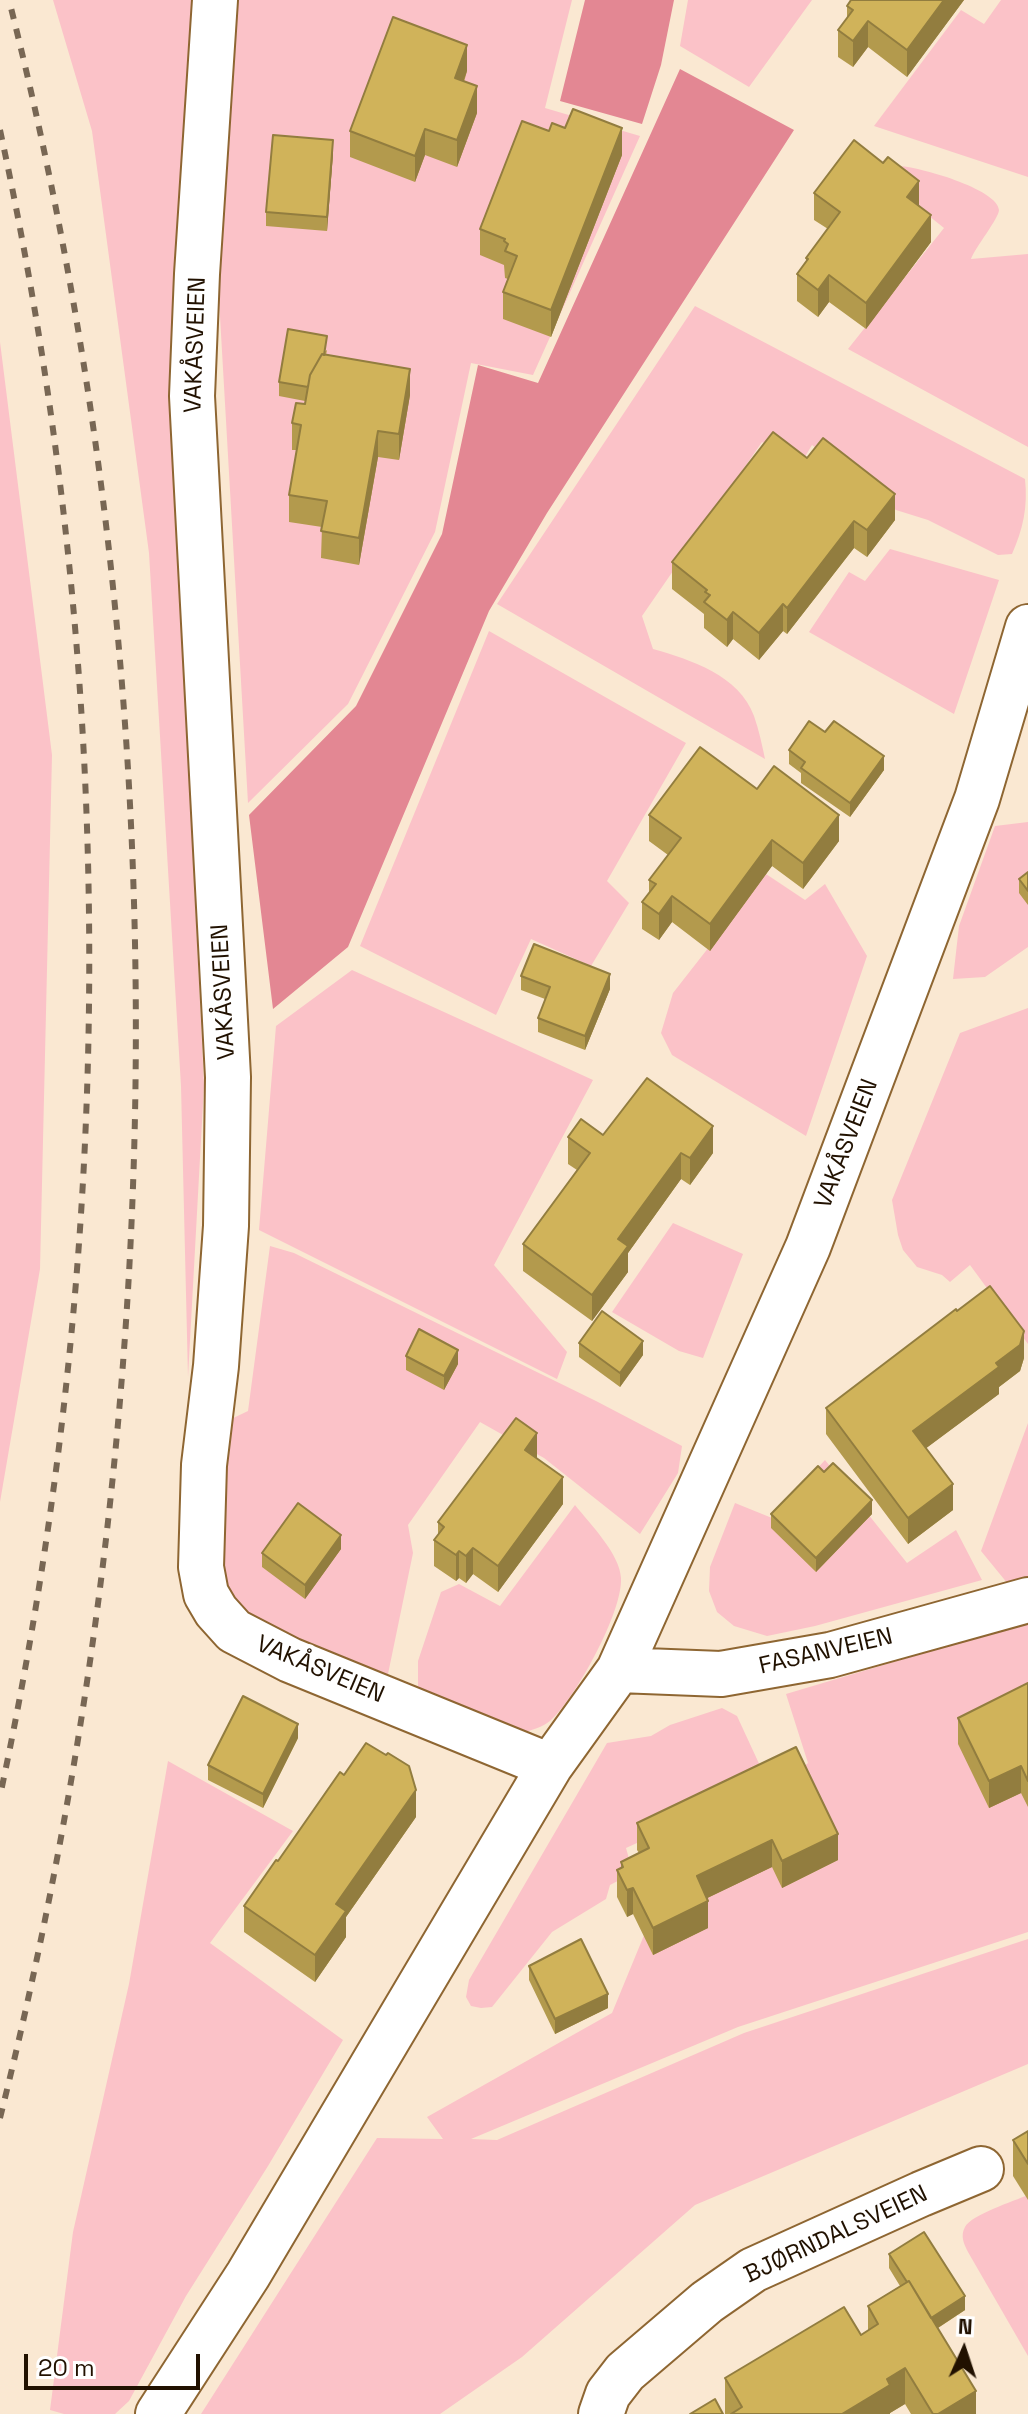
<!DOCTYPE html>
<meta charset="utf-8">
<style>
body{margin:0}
#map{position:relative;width:1028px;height:2414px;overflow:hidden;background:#fae8d2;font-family:"Space Grotesk",sans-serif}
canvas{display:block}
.north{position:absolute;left:924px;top:2310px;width:80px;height:80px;-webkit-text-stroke:6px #fff;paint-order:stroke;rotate:3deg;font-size:22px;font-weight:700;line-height:32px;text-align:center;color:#211100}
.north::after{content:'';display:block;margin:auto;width:28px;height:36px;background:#211100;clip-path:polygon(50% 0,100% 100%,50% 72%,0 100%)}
.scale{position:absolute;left:24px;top:2354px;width:176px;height:36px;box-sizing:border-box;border:4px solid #211100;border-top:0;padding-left:10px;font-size:24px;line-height:28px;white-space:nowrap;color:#211100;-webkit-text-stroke:6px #fff;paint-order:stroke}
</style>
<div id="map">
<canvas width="1028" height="2414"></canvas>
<div class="north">N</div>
<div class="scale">20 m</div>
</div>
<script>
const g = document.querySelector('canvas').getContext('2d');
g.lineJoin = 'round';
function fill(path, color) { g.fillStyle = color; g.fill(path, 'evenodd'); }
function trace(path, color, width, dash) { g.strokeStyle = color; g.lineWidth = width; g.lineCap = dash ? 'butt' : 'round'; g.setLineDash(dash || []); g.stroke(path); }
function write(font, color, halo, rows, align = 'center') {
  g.font = font + ' "Space Grotesk",sans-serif'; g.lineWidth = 8; g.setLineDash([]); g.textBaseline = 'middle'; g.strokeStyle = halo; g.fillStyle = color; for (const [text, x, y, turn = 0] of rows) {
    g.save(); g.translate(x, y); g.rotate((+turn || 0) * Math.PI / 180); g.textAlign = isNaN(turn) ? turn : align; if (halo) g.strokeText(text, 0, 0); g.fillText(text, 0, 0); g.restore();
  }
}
const green = new Path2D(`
 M53,0H194L178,550L204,1085L188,1377L181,1086L149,553L92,131Z
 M238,0H572L545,108L640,136L533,375L471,363L435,532L348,704L248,803L216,247L222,124Z
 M688,0H812L749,87L680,46Z
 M1001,0H1028V177L874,126L961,10L984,24Z
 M898,166C917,166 998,189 999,210C999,218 975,248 971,259L1028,254V447L848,349L944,228L879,176Z
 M695,306L1025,479C1028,507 1023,529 1012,554L998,555L928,520L896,510L812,445L800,465L762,442L642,616L653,649C691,660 739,675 754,716C759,730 762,745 765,759L497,604Z
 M0,342L52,755L40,1269L0,1502Z
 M890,549L999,580L954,714L809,632L849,572L865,581Z
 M489,631L686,743L607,881L629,903L591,966L531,939L496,1015L360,946Z
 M1028,822V947L985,977L953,979L959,926L995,826Z
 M766,874L805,900L825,884L867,956L806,1136L672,1055L661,1033L673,993Z
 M352,970L593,1080L494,1265L567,1352L557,1379L259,1230L276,1026Z
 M1028,1008V1344L970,1265L950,1282L942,1275L917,1267L903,1250L898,1235L892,1200L960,1033Z
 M673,1223L743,1254L703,1358L679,1351L612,1312Z
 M270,1246L294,1253L596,1401L682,1446L678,1473L640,1534L544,1458L480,1422L408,1525L413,1553L388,1674L380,1680L368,1679L227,1603L216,1543L227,1421L248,1411Z
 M1028,1423V1577L1008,1584L981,1551Z
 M825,1460L907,1563L956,1530L982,1580L815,1626L767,1636L734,1626L717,1612L709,1591L710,1567L735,1503L772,1518Z
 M575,1505C590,1524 620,1554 621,1578C623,1612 575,1699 550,1721C543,1727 531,1730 522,1733L425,1697L418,1686V1661L441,1592L459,1584L500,1606Z
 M1028,1622V1932L738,2027L471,2139L497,2140L744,2033L1028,1939V2064L695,2205L522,2357L440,2414H201L377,2138L443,2139L427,2117L612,2013L661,1894L808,1763L786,1694Z
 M722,1708L737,1716L768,1783L626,1848L633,1873L610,1885L606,1899L552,1932L492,2007L481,2008L471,2006L466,1997L469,1980L607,1743L651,1736L670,1725Z
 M168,1761L293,1831L210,1943L343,2040L268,2166L186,2296L129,2401L115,2414H64L50,2410L73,2232L129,1984Z
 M1028,2195V2356L968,2252C964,2244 960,2236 965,2227C971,2215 1014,2201 1028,2195Z`);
const forest = new Path2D(`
 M585,0H674L661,65L642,124L560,101Z
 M680,69L794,130L547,513L489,611L348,947L273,1009L249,815L356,706L442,534L478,365L538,383Z`);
const minor = new Path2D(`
 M215,0L197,274L192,396L228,1077L226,1226L216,1366L204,1465L201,1567L206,1594L216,1611L234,1631L290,1660L550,1766
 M619,1670L721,1674L830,1655L1028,1600
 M158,2414L248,2275L550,1766L619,1670L808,1247L977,799L1028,627
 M601,2414L608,2394L625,2372L707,2302L753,2270L921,2194L981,2169`);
const rail = new Path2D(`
 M0,130C120,683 118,1244 0,1796
 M0,2118C174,1422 185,697 9,0`);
const wall = new Path2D(`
 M851,0H964L907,77L868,47L853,67L838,57V30L847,18V6Z
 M467,71L464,82L477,113L457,167L425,155L415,182L350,157V131Z
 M549,131L622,155L551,337L503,319V292L508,279L505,278L504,265L480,255V229Z
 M333,154L327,231L266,226V212Z
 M814,193L919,206L931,242L866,329L829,302L818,317L797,301V274L806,262V258L828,229L814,220Z
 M327,350L326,355L410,395L399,460L378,457L359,565L321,558L322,527L289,522V495L297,450H292V423L305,404V401L279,396V382Z
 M807,458L895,520L867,557L854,548L787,634L783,631L759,660L733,639L727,647L704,628V614L672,589V562Z
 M825,732L884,770L850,817L801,783V773L789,764V750Z
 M757,789L839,841L803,889L772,866L710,951L672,922L659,940L642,929V902L649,893V880L668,855L649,841V815Z
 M1028,872V905L1019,893V879Z
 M521,976L610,989L585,1050L538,1032V1018L545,999L521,990Z
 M603,1135L713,1153L690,1185L681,1179L628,1253V1272L592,1321L523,1271V1244L577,1170L568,1164V1137Z
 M957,1311L1024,1358L1020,1371L999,1387V1394L926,1448L953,1510L908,1544L826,1434V1408Z
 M579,1343L643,1355L620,1387L579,1357Z
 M406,1356L458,1364L444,1390L406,1370Z
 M537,1459L563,1504L498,1592L473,1574L466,1583L459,1578L456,1581L434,1566V1540L438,1535V1522Z
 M824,1472L872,1514L816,1572L771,1528V1514Z
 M341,1549L305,1599L262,1567V1553Z
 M1028,1683V1807L1021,1793L989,1808L958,1744V1718Z
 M298,1738L263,1808L208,1780V1765Z
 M796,1747L838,1860L782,1888L772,1867L707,1898L708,1928L653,1955L633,1914L627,1917L617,1897V1870L621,1868V1862L639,1853L637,1850V1823Z
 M416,1817L346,1917V1937L315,1982L244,1932V1906L278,1861Z
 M529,1966L608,2008L555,2034L529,1980Z
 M1028,2131V2200L1013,2176V2140Z
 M889,2254L965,2310L938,2328L976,2414H911L905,2404L890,2413V2414H725V2378L861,2335L868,2331V2306L900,2286L889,2268Z`);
const shadedWall = new Path2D(`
 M944,0H964L907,77V50Z
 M868,21V47L853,67V41Z
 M467,45V71L455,105V78Z
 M477,86V113L457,167V140Z
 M622,128V155L551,337V310Z
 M425,129V155L415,182V156Z
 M333,140V154L327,231V217Z
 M919,181V208L907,197Z
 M931,215V242L866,329V303Z
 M829,275V302L818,317V290Z
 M410,369V395L399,460V434Z
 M378,431V457L359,565V538Z
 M895,494V520L867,557V530Z
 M854,521V548L787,634V608Z
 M783,604V631L759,660V633Z
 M733,612V639L727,647V620Z
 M884,756V770L850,817V803Z
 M839,815V841L803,889V863Z
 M772,840V866L710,951V924Z
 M672,896V922L659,940V914Z
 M610,974V989L585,1050V1036Z
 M713,1126V1153L690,1185V1158Z
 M681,1153V1179L628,1253V1272L592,1321V1295L618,1239Z
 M1024,1331V1358L1020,1371L999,1387V1394L913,1458V1431L996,1363Z
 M643,1341V1355L620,1387V1373Z
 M458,1350V1364L444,1390V1376Z
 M537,1433V1459L525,1450Z
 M563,1477V1504L498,1592V1566Z
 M953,1484V1510L908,1544V1518Z
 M872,1500V1514L816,1572V1558Z
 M341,1535V1549L305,1599V1585Z
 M473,1548V1574L466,1583V1556Z
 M459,1551V1578L456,1581V1555Z
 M298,1724V1738L263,1808V1794Z
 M1021,1766V1793L989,1808V1781Z
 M416,1790V1817L346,1917V1937L315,1982V1955L336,1904Z
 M838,1834V1860L782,1888V1861Z
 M772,1840V1867L697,1903V1876Z
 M633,1888V1914L627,1917V1890Z
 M708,1901V1928L653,1955V1928Z
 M608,1994V2008L555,2034V2019Z
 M965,2296V2310L930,2333V2319Z
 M905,2368V2404L890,2413V2414H842L887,2379Z
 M976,2391V2414H938Z`);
const building = new Path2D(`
 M851,0H944L907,50L868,21L853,41L838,30L853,10L847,6Z
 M393,17L467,45L455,78L477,86L457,140L425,129L415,156L350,131Z
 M573,109L622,128L551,310L503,292L517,256L505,251L508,244L504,241L505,239L480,229L522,121L549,131L552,123L565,128Z
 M273,135L333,140L327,217L266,212Z
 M854,140L883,163L888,157L919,181L907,197L931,215L866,303L829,275L818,290L797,274L808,259L806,258L840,212L814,193Z
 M288,329L327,336L324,355L322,354L310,375L308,387L279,382Z
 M322,354L410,369L399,434L378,431L359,538L321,531L327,501L289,495L301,425L292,423L296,403L305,404L310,375Z
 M773,432L807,458L823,438L895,494L867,530L854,521L787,608L783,604L759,633L733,612L727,620L704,602L710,595L705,592L707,590L672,562Z
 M809,721L825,732L834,721L884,756L850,803L801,768L805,762L789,750Z
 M700,747L757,789L774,766L839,815L803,863L772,840L710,924L672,896L659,914L642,902L656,884L649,880L681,838L649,815Z
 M1028,872V891L1019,879Z
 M534,944L610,974L585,1036L538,1018L550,987L521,976Z
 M647,1078L713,1126L690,1158L681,1153L618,1239L628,1246L592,1295L523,1244L590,1153L568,1137L581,1119L603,1135Z
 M990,1286L1024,1331L1020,1345L996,1363L999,1367L913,1431L953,1484L908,1518L826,1408L956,1309L957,1311Z
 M602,1311L643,1341L620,1373L579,1343Z
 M419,1329L458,1350L444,1376L406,1356Z
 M516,1418L537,1433L525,1450L563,1477L498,1566L473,1548L466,1556L459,1551L456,1555L434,1540L444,1527L438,1522Z
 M833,1463L872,1500L816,1558L771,1514L818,1466L824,1472Z
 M298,1503L341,1535L305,1585L262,1553Z
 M1028,1683V1781L1021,1766L989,1781L958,1718Z
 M243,1696L298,1724L263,1794L208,1765Z
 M366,1743L386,1755L388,1753L409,1766L416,1790L336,1904L346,1911L315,1955L244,1906L276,1860L278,1861L340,1772L344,1775Z
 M796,1747L838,1834L782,1861L772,1840L697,1876L708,1901L653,1928L633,1888L627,1890L617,1870L623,1867L621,1862L649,1848L637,1823Z
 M581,1939L608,1994L555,2019L529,1966Z
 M1028,2131V2164L1013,2140Z
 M924,2232L965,2296L931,2318L909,2281L907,2282L889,2254Z
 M909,2281L976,2391L938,2414H933L905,2368L887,2379L890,2385L842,2414H731L742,2407L725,2378L844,2307L861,2335L878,2324L868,2306Z
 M715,2399L723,2414H690Z`);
const streetNames = [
 ["VAKÅSVEIEN",196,345,-88],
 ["VAKÅSVEIEN",224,992,-93],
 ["VAKÅSVEIEN",847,1144,-69],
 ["FASANVEIEN",826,1652,-13],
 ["VAKÅSVEIEN",320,1670,23],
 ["BJØRNDALSVEIEN",836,2235,-25]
];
fill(green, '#fbc2c8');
fill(forest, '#e38793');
trace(minor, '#8e6632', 48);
trace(minor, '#fff', 44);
trace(rail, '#786754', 6, [10, 10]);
fill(wall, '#b39a4d');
fill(shadedWall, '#927d3f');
fill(building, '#d0b35a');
trace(building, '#927d3f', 2);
write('24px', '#211100', '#fff', streetNames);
</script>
